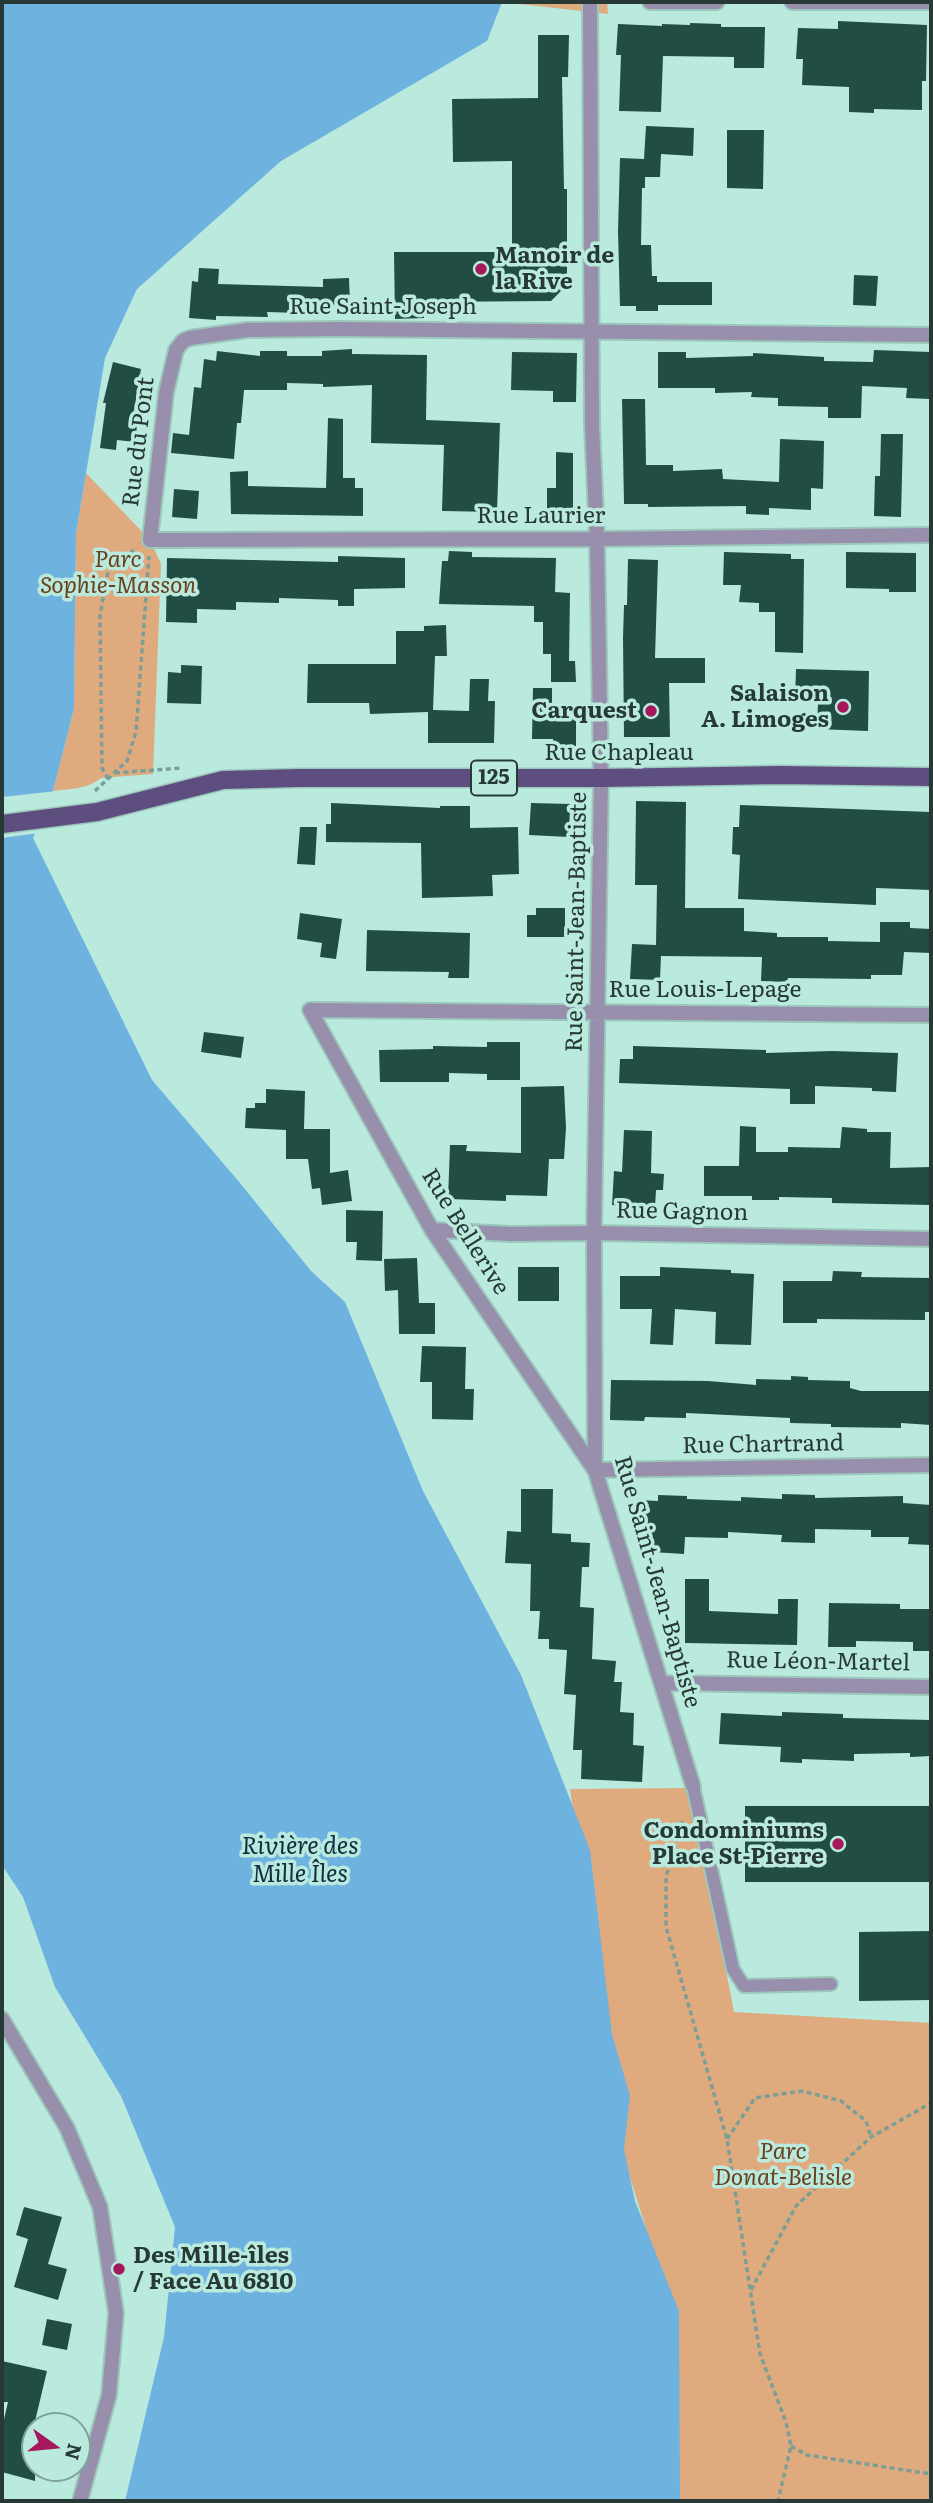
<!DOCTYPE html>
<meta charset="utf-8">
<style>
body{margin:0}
#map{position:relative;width:933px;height:2503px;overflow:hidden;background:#baeade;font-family:Literata,serif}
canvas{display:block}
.frame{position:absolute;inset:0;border:4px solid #263935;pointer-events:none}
.north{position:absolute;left:21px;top:2412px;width:70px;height:70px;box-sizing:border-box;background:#baeade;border:2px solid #7fa39a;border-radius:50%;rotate:105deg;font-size:19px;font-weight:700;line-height:28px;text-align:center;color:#263935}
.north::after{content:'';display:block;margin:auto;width:24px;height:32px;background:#a5185b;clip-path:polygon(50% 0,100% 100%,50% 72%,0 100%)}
</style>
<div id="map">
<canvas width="933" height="2503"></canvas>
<div class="frame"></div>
<div class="north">N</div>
</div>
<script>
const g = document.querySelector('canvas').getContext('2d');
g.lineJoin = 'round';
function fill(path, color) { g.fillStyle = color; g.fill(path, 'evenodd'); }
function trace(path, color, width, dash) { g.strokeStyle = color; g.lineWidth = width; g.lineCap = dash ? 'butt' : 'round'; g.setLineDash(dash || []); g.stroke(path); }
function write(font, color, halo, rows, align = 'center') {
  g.font = font + ' Literata,serif'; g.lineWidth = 7; g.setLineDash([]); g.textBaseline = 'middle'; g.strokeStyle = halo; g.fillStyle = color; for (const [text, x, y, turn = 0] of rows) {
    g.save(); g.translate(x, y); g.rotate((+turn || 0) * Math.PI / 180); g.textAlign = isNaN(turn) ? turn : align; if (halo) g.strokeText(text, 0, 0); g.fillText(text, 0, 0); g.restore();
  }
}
const green = new Path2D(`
 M502,2H607L608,14Z
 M86,473L150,540L161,564L153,774L101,778C88,789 69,789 53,791L74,709L76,534Z
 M691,1788L734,2012L931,2023V2501H677L662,2279L626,2165L570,1789Z`);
const water = new Path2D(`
 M2,2H502L487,41L281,161L137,289L105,358L76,534L74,709L53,791L33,838L152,1080L240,1183L311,1271L345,1302L423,1491L521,1675L590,1850L612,2034L630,2096L624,2149L635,2201L679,2311L680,2501H125L164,2337L175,2227L121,2096L55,1987L23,1897L2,1865Z`);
const pier = new Path2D(`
 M57,791L39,833L2,838V797Z`);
const building = new Path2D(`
 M838,21L927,25L926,81H922V110L874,109V113L849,112V87L802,85L803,59H796L798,28L838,29Z
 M690,23L721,24V27H765L764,68H734V57L663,56L661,112L619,111L621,55H616L618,24L662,26V24L690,25Z
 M538,35H569L568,77H562L564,189H567V285L551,301L424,302V318L395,319L394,252H512V161L453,162L452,99L538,98Z
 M646,126L694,128L693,156L661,154L660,177H645V188H642L641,245H651L652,276H657V282H712V305H658V311H636V306H620L618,231L620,158L644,159Z
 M727,130H764L763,189L727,188Z
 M199,268L219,269L218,284L323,287V279L349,278L350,304L299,306V313L267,312L268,317L216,316V320L189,318L192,281L198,282Z
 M854,275L878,276L876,306L853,305Z
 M352,349V354L427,355L426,420L500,423L497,512L442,511L444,445L371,443L372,385L323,387V384L287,383V390H244L241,423H237L234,459L171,453L173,433L189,435L194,387L201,388L204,359L216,361L217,351L260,356V351H287V356H322V351Z
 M874,350L930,352V399L906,398L907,388L862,386L861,418H828V407L778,406V398L751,397L752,392L715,393V388H658V352H686V358L753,356V353L824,357V361L873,362Z
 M512,352L577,353L576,402H553V391L511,390Z
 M113,362L141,369L133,417H138L135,442L117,440L116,450L100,448L106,403H103Z
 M622,399H645L646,465H673V471L722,469L723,479L779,482L780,439L824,441L823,489L811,488V510L769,508V515L746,514V506L648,507V504H624Z
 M328,418L343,419V478H355V488H363V516L231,514L230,472L248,471V486L326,488Z
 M881,434H903L901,517L874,516L875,476H880Z
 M556,452L573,453V515H547V488H556Z
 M174,489L199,491L197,519L172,517Z
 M449,551L472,552V557L556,558L555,592L570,593L569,661H575L576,682H551V654H543V622H534V606L439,604L442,561H448Z
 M724,552L791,554V559H804L803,653L775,652V612H759V603L739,602L741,585H723Z
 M846,552L916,553V592H889V589L846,588Z
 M338,556L405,558V588L354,589V606H338V600L279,598V603L236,602V610L197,609V623L166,622L167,558L338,562Z
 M628,559L658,560L655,658H705V683H669L670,737H624L623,638L624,605H627Z
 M446,625L447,656H435L433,710L469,711L470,679H489L488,701H495L494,743H428V712L370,714L369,703H307L308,664H396V631H424V626Z
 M181,665L202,666L201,704L167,703L168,672L181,673Z
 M796,669L869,671L868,731L817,729L818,702L795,701Z
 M533,688H552V714H576V746H553V739H532Z
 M636,801L686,802L685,908H744V931L777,933V937H828V941L880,942V922H910V928L931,929V953L904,952L902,975H871V979L788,978L787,982L761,981L762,957L661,956L660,980L630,979L632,944L656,945L657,885H635Z
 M331,803L440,808V806H470V828L518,827L519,874L492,875L493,896L422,898L421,843L326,842V824H331Z
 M531,803L570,804L569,837L529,835Z
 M740,805L931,812V890L876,888V905L738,899L740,855L732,854L733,827H739Z
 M300,827H317L315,865L297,864Z
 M536,908H565V937H527V915H536Z
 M300,913L342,919L336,959L320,957L322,943L297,939Z
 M367,930L470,933L469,978H448L449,972L366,971Z
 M204,1032L244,1037L241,1058L201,1052Z
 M487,1042H520V1080H487V1074L449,1073V1082H380L379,1050L433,1049V1046L487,1047Z
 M633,1046L766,1050V1053L832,1051L898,1053L896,1092L872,1091V1088L815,1086V1104H790V1089L619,1083L620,1059H633Z
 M564,1086L566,1128L564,1159H549L547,1196L506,1195V1201L448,1199L450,1145H467L466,1151L521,1153V1087Z
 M266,1089L305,1091L304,1129H330V1173L348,1170L352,1201L322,1205L320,1188L312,1189L308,1159H286V1130L245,1128L246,1108H255V1103H266Z
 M740,1126L756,1127V1152H788V1147L840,1148L842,1127L867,1129V1132H891L890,1168L931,1167V1205L832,1203V1198L779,1197V1200H752V1196H704V1166H739Z
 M624,1130L652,1131L651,1173L664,1174L663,1190H656L655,1208L612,1205L614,1171L622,1172Z
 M346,1210L383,1211L382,1261L356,1260L357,1242H346Z
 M417,1258L419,1303H435V1334H399L398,1290L385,1291L384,1259Z
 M518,1267H559V1301H518Z
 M660,1267L731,1270V1273L754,1274L751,1345L715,1344L716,1312L675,1309L673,1345L650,1344L652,1309H620V1276H660Z
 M833,1271L862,1272L861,1277L931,1278V1312H925V1320L817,1319V1323H783V1281H832Z
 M422,1346L466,1347L465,1389H474L473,1420L432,1419V1382H420Z
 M791,1376L808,1377V1380L850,1381V1388L861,1391H931V1425L901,1423V1428L831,1427V1424L790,1423V1418L686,1413V1418L645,1417L644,1421L610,1420L611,1380L708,1381L756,1385V1379L791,1380Z
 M521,1489H553L552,1533L571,1534V1542L590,1543L589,1567H582L580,1607L594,1608L592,1659L616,1661L614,1682H622L620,1712L634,1713L633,1745L644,1746L642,1782L581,1779L582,1750H573L576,1695L564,1694L567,1650L549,1649V1639H538L540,1611H530L531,1564L505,1563L507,1531L521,1532Z
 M782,1494L815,1495V1498L903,1496V1503L931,1505V1545L908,1544L909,1537H871V1530L815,1529V1543L781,1542L782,1535L728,1532V1538L685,1537L684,1554L652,1552L653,1542H643L644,1523H636L637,1500L658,1501V1495L687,1496V1499L741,1501V1497L782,1499Z
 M685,1579H709V1611L778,1614V1599H798L797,1645L685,1643Z
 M829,1603L900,1604V1609H931V1651H913V1642L856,1641V1647H828Z
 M782,1712L843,1714V1718L931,1720V1756L910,1757V1753L854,1754V1761L802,1759V1763L780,1762L781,1747L719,1744L721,1713L782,1716Z
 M745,1806H931V1882H745Z
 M931,1931V2000L859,2001V1932Z
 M24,2207L62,2217L48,2264L67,2269L58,2300L14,2287L28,2239L16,2235Z
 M47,2319L72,2324L67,2350L42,2345Z
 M2,2361L47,2371L31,2438L35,2440V2481L2,2472V2428L8,2402H2Z`);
const path = new Path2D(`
 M115,773L182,768
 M108,779L102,768L100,615L108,572L136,548
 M95,791L127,761L136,732L149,556
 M683,1821L666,1877V1927L727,2139L760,2354L786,2422L791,2446L778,2501
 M727,2139L755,2098L802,2091L841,2101L866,2121L871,2137
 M751,2290L796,2206L871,2137L931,2103
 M791,2446L807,2455L931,2474`);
const service = new Path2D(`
 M693,1786L733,1969L744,1986L831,1984`);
const minor = new Path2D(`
 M590,2L592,425L597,539L601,778L594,1233L595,1470L693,1786
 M650,2H717
 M792,2H931
 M931,335L338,329L247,330L190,338L183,341L176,350L166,393L150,540L597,539L931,535
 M432,1230L511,1234L594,1233L931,1239
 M594,1469L432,1230L310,1010L931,1015
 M595,1470L931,1465
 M663,1683L931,1687`);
const tertiary = new Path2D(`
 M2,2019L67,2128L100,2207L116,2313L109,2395L80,2501`);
const primary = new Path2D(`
 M2,824L97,812L223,780L298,778H601L780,775L931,777`);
const markers = [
 [481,269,7,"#a5185b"],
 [843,707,7,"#a5185b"],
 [651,711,7,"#a5185b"],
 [838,1844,7,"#a5185b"],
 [119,2269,7,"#a5185b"]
];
const shields = [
 [494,778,46]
];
const shieldNames = [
 ["125",494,778]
];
const poiNames = [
 ["Manoir de",495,256,"left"],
 ["la Rive",495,282,"left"],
 ["Salaison",829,694],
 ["A. Limoges",829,720],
 ["Carquest",637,711],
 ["Condominiums",824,1831],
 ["Place St-Pierre",824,1857],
 ["Des Mille-îles",133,2256,"left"],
 ["/ Face Au 6810",133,2282,"left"]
];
const streetNames = [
 ["Rue Saint-Joseph",383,307],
 ["Rue du Pont",139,442,-83],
 ["Rue Laurier",541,516],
 ["Rue Chapleau",619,753],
 ["Rue Saint-Jean-Baptiste",577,922,-89],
 ["Rue Louis-Lepage",705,990],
 ["Rue Gagnon",682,1212,1],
 ["Rue Bellerive",465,1232,58],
 ["Rue Chartrand",763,1445,-1],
 ["Rue Saint-Jean-Baptiste",657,1582,74],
 ["Rue Léon-Martel",818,1662,1]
];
const parkNames = [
 ["Parc",118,560],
 ["Sophie-Masson",118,586],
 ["Parc",783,2152],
 ["Donat-Belisle",783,2178]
];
const waterNames = [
 ["Rivière des",300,1847],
 ["Mille Îles",300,1875]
];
fill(green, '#e0aa7f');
fill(water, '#6eb2e0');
fill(pier, '#baeade');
fill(building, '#214d45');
trace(service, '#9cc7bc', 16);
trace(minor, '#9cc7bc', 18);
trace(tertiary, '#9cc7bc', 18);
trace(primary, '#9cc7bc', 21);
trace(path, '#7b9f96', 3.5, [5, 3.5]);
trace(service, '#978fab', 12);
trace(minor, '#978fab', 14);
trace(tertiary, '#978fab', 14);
trace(primary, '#5e4d7f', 18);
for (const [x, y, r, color] of markers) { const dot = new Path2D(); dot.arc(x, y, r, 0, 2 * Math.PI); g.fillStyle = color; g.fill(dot); trace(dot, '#baeade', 2.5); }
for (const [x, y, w] of shields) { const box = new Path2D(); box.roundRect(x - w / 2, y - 17.5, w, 35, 5); g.fillStyle = '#baeade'; g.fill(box); trace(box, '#263935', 2); }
write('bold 21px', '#263935', null, shieldNames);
write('bold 23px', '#263935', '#baeade', poiNames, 'right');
write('23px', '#263935', '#baeade', streetNames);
write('italic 23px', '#6a411d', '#baeade', parkNames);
write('italic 24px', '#0e2d40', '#baeade', waterNames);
</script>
